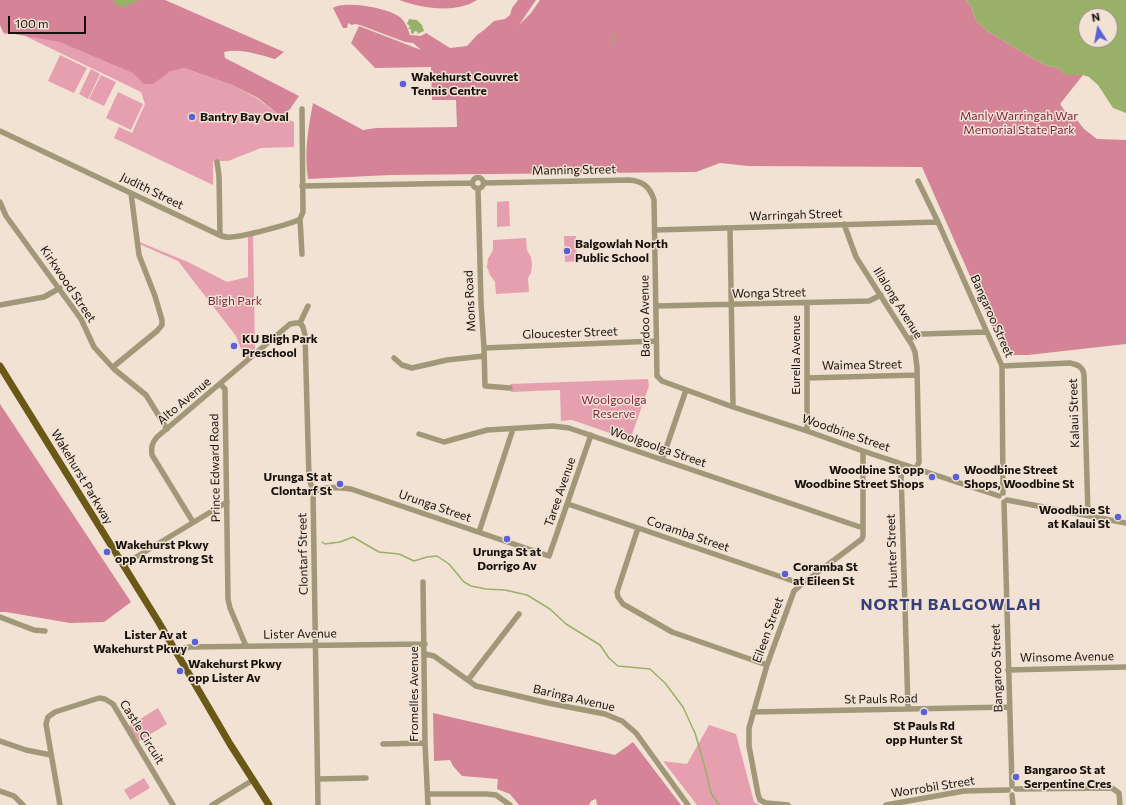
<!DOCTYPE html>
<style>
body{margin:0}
#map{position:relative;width:1126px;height:805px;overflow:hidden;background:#f1e2d4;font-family:Commissioner,sans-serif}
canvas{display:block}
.north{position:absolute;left:1078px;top:8px;width:40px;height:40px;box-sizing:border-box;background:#f1e2d4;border:1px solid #998e84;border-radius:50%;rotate:349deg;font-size:11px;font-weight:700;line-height:16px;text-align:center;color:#16110c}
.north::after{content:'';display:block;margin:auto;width:14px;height:18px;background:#5a60d8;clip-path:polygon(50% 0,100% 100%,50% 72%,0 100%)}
.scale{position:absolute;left:8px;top:16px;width:78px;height:18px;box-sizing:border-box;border:2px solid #16110c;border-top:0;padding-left:5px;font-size:12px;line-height:14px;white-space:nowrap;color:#16110c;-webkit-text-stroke:3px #f1e2d4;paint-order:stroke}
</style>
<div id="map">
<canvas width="1126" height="805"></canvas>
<div class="north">N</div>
<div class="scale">100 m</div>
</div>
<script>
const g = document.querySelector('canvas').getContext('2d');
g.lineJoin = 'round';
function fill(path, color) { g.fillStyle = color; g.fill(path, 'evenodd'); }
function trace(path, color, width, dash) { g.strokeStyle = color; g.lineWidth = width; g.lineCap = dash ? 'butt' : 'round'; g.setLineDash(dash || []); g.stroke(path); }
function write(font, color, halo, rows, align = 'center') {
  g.font = font + ' Commissioner,sans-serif'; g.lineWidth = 3; g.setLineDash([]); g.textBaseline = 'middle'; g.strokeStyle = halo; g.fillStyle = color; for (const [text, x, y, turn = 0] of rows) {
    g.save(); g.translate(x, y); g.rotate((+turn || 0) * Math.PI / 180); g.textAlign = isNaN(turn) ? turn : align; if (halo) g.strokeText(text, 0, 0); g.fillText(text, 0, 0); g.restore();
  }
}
const green = new Path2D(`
 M0,0L169,72L184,68L232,85L258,99L282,117L294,122V147L261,148L228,161H213V185L114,138L119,127L132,133L145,104L141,92L21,34H4L0,24Z
 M60,55L87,68L74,93L48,81Z
 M91,69L100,74L88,99L79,94Z
 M101,75L116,82L104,106L89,99Z
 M118,92L143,104L131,130L106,118Z
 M509,201L510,226L497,227V202Z
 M253,233L255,351L245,359L236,336L178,261L137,243V241L188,262L227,282L248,277V234Z
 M564,236H576L577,261L565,262Z
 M526,238L527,250L531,257L532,265L531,273L528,278L529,292L496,294L495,282L490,275L487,267L488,259L493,250V240Z
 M648,379L649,386L630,440L572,420L561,421L560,390L511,392L510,384Z
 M158,708L167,724L136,743L127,727Z
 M709,725L736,734L754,802L760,805H697L663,761L687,764Z
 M144,778L150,788L130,800L124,790Z`);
const forest = new Path2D(`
 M0,0H165L284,52L275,59C260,55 240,48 224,52L225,58L299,96L290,109L282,117L258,98L232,85L184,68L169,72L153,84H144L133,73L60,42L3,32L0,25Z
 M399,0H477C455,14 422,8 399,0Z
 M518,0H536L519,25L531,13L540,0H966L970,4L976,21L989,32L1017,49L1045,65L1059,68L1063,73L1072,75H1083L1060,104L1066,113L1077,120L1084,129L1097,139L1126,140V344L1028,355H1014L1003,351L922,167L748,166L720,163L696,172L390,175L308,179C304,153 308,129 313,103L363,130L376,128L457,127L456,100H432L431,67L375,68L351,43L359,26L421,50L413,43L405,42L360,25L355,24L352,25L348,23L347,28H343L333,8C343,0 391,8 401,18C406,23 408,29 410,35L421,36L426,33L450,48L467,46L477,35L484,30L494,21L505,19L510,15L512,8Z
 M0,404L131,602L104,622L70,623L6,612H0Z
 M433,713L615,755L633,742L681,805H597L596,799L591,801L589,805H519L510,794L497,789L498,779L462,776L453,766L450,760L434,761Z`);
const water = new Path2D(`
 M113,0H139L124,7L118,6Z
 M966,0H1126V113L1113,108L1098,85L1089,77L1083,75H1067L1063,73L1059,68L1045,65L1017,49L989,32L976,21L970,4ZM1086,16H1110V40H1086Z
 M409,19L417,20L422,25L424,31L417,34L418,32L415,31L413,34L411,33V29H408L410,26L407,24Z`);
const stream = new Path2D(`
 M612,44L616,34
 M322,542L325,544L340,542L353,537L379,552L399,554L414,561L427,557L437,556L449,564L464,582L471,586L486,589L505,590L527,595L550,609L566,624L600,645L609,658L618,666L650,669L665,683L683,707L695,733L704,764L711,793L719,805`);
const minor = new Path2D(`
 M302,109L303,212L300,219L302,254
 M0,131L213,232C219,235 224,238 231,237C241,237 292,224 300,219
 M217,162L219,176L220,235
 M472.5 183a5.5 5.5 0 1 1 11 0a5.5 5.5 0 1 1-11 0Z
 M918,181L938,222L1002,366L1003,493
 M484,183L629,180C643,181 650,187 654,200L657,376L662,381L733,407L807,431L863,451L999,496
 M302,186L472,183
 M478,189L481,303L484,348L485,386L510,388
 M0,202L6,216L81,319L94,347L114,369L146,395L167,429
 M844,224L856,257L912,345L915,352L917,367L919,462L916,468
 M730,228L733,407
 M655,230L938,222
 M807,303V431
 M0,305L44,297L60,288
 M656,306L869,301L881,295
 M300,323L303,327L305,335L309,478L313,492L318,805
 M300,323L308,306
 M908,339L922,334L987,332
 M484,348L656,341
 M394,358L402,365L412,368L447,360L484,356
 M1002,366L1070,363C1078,365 1082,366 1084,374L1088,515
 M113,367L157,331L162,325V320L155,296L139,255L131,193
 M807,378L917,375
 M220,384L225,389L228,599L230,608L246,646
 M419,434L444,442L487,430L553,426L569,428L863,528
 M662,460L686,390
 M902,464L901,471L908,709
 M313,492C325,486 338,487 351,489L549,556L591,435
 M1007,500L1126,523
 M1004,502L1012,786
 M568,504L802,584
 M193,522L152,455C151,447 152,443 157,437L290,324L296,323H300
 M638,528L617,592L618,597L623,604L672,632L767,665
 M479,532L513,429
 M123,565L227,502
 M423,582L425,743L428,805
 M0,617L34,630L45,631
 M176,651L189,647L425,644
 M425,654L434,656L476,686L548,703L605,714L622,721L636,733L688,805
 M1008,670L1126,667
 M468,680L519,614
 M753,712L1009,707
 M0,741L26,750L51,755
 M383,744L425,743
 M318,779L366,778
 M1016,789L1112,788L1119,793L1120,805
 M0,791L14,796L23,805
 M428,794H487L496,795L510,805
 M1012,795L1013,805
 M60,805L46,724L48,717L55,712L99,698L105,699L113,704L173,805
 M212,805L253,780
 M788,805L766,803L760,800L758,794L749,746V728L767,665L794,591L802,584L862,539L863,536V451
 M886,805L964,791L1008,790`);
const major = new Path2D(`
 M0,366L158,621L230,744L269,805`);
const markers = [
 [403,84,4,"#5a60d8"],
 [192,117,4,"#5a60d8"],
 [567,251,4,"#5a60d8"],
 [234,346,4,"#5a60d8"],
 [932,477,4,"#5a60d8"],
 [956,477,4,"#5a60d8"],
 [340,484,4,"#5a60d8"],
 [1118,517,4,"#5a60d8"],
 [507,539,4,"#5a60d8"],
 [107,552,4,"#5a60d8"],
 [785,574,4,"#5a60d8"],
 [195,642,4,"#5a60d8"],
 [180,671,4,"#5a60d8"],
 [924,712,4,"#5a60d8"],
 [1016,777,4,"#5a60d8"]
];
const poiNames = [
 ["Wakehurst Couvret",411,77],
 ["Tennis Centre",411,91],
 ["Bantry Bay Oval",200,117],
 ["Balgowlah North",575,244],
 ["Public School",575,258],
 ["KU Bligh Park",242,339],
 ["Preschool",242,353],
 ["Woodbine St opp",924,470,"right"],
 ["Woodbine Street Shops",924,484,"right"],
 ["Woodbine Street",964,470],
 ["Shops, Woodbine St",964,484],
 ["Urunga St at",332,477,"right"],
 ["Clontarf St",332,491,"right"],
 ["Woodbine St",1110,510,"right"],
 ["at Kalaui St",1110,524,"right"],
 ["Wakehurst Pkwy",115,545],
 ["opp Armstrong St",115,559],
 ["Urunga St at",507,552,"center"],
 ["Dorrigo Av",507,566,"center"],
 ["Coramba St",793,567],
 ["at Eileen St",793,581],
 ["Lister Av at",187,635,"right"],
 ["Wakehurst Pkwy",187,649,"right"],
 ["Wakehurst Pkwy",188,664],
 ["opp Lister Av",188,678],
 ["St Pauls Rd",924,726,"center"],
 ["opp Hunter St",924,740,"center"],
 ["Bangaroo St at",1024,770],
 ["Serpentine Cres",1024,784]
];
const parkNames = [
 ["Manly Warringah War",1019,116],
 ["Memorial State Park",1019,130],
 ["Bligh Park",235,301],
 ["Woolgoolga",614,400],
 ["Reserve",614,414]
];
const streetNames = [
 ["Manning Street",574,170,-1],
 ["Judith Street",152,191,26],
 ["Warringah Street",796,215,-2],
 ["Kirkwood Street",68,284,56],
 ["Wonga Street",769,293,-1],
 ["Mons Road",470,301,-93],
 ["Illalong Avenue",898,303,58],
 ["Bardoo Avenue",645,316,-91],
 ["Bangaroo Street",992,316,66],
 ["Gloucester Street",570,333,-2],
 ["Eurella Avenue",796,355,-90],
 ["Waimea Street",862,365,-1],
 ["Alto Avenue",184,401,-40],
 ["Kalaui Street",1074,413,-92],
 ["Woodbine Street",846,433,19],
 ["Woolgoolga Street",658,447,19],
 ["Prince Edward Road",215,468,-91],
 ["Wakehurst Parkway",82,477,59],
 ["Taree Avenue",560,492,-71],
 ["Urunga Street",435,506,19],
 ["Coramba Street",688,534,19],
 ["Hunter Street",892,551,-92],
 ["Clontarf Street",303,554,-91],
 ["Eileen Street",768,630,-70],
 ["Lister Avenue",300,634,-1],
 ["Winsome Avenue",1067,657,-1],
 ["Bangaroo Street",997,668,-92],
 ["Fromelles Avenue",414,694,-90],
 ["Baringa Avenue",574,698,13],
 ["St Pauls Road",881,699,-1],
 ["Castle Circuit",142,732,58],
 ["Worrobil Street",933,787,-9]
];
const districtNames = [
 ["NORTH BALGOWLAH",951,605]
];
fill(green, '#e69fae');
fill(forest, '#d48496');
fill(water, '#99b068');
trace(stream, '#99b068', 1.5);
trace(minor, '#a19879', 5.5);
trace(major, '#6a5816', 7);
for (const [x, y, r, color] of markers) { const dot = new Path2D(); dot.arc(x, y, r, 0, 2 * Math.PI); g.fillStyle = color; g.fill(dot); trace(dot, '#f1e2d4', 1.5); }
write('bold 12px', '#16110c', '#f1e2d4', poiNames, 'left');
write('12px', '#7d1f3e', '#f1e2d4', parkNames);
write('12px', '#16110c', '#f1e2d4', streetNames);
g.letterSpacing = '1px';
write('bold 16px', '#383e79', '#f1e2d4', districtNames);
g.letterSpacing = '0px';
</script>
